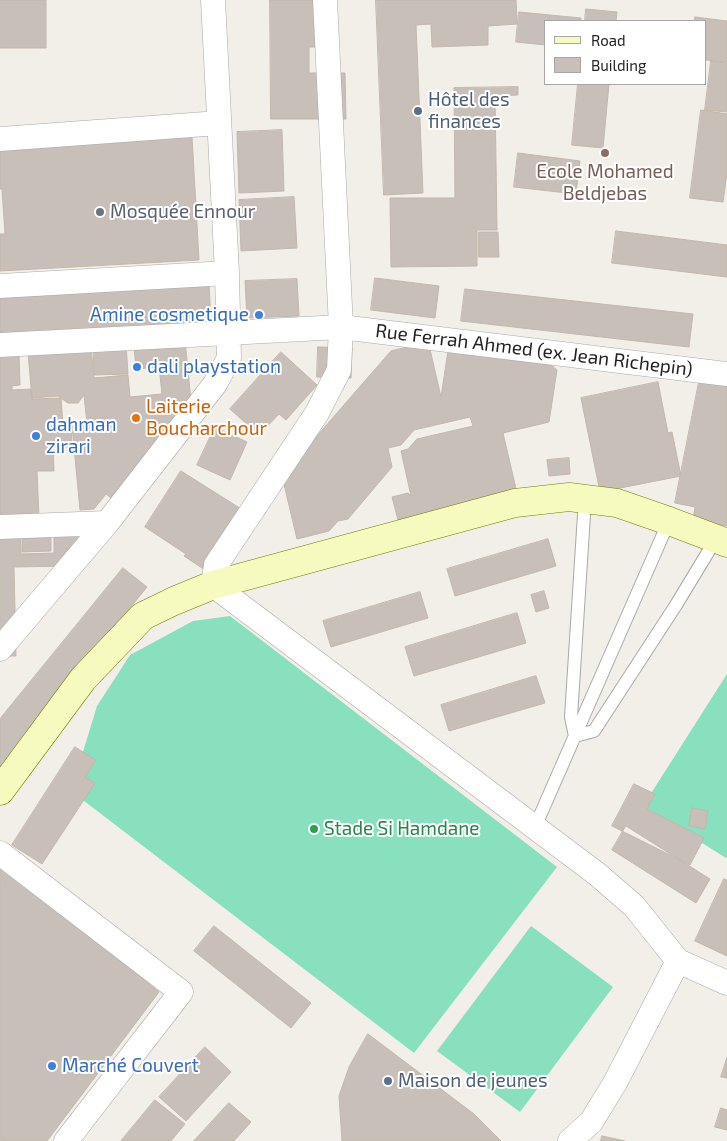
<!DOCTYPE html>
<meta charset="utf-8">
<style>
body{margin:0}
#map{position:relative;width:727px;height:1141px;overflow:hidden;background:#f2efe9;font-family:"Exo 2",sans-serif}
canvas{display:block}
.legend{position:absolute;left:544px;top:20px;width:162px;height:65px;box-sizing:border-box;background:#fff;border:1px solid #a7a7a7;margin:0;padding:6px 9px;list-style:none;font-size:15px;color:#222}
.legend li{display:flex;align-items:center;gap:10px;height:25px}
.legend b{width:25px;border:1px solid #a7a7a7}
</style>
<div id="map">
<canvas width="727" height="1141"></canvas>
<ul class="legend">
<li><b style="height:6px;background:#f7fabf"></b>Road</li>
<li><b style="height:14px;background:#c7bfb8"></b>Building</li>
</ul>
</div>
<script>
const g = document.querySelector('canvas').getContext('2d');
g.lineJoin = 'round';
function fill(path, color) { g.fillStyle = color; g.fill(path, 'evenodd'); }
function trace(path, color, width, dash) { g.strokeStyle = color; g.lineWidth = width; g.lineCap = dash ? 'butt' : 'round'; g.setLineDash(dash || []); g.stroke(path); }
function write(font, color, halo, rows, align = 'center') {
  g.font = font + ' "Exo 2",sans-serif'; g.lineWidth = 4; g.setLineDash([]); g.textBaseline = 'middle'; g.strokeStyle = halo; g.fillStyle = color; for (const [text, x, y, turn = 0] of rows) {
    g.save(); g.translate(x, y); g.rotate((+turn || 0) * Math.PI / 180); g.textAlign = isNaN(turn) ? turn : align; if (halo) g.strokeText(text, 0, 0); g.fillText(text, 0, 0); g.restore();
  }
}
const pitch = new Path2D(`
 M230,616L557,867L414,1053L71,791L97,706L130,655L193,621Z
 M727,674V857L726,858L643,806Z
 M531,926L613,987L520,1112L437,1051Z`);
const building = new Path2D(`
 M0,0H46V48H0Z
 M270,0H318L319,47H309V73H345L346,119H271Z
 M376,0H516L517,24L488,26V45L432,47L431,24L416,25L423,193L384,195Z
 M586,9L617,12L616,21H585Z
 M519,12L581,18V21H546V45L516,42Z
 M695,17L727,21V62L706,60V21H695Z
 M711,61L727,63V112L705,110Z
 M578,84H609L603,148L572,145Z
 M518,87V95L495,96L497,230H477V266L391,267L390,198H455L454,88Z
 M701,110L727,114V173L723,202L690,198Z
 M282,130L284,191L239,193L237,132Z
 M192,137L199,260L0,271V234H5L2,189H0V147Z
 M518,153L580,161L576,194L514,187Z
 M294,197L297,248L241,251L239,200Z
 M616,231L727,245V277L612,263Z
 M479,232H498L499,257H479Z
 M375,278L439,286L435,318L371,310Z
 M297,279L299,316L247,318L245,281Z
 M209,283L211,322L0,334V294Z
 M465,289L693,314L689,347L461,321Z
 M185,340L192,411L116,502L106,494L94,509L80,510L72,426L87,424L84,395L78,403H68L58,396L32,398L27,342L91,348L94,378L128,375L130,397L162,394L159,367L136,369L134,345Z
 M426,343L429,345L441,397L449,344L542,357L557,370L549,422L503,433L517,493L398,520L392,497L408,493L411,496L401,451L408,449L417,439L473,426L470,417L414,430L401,445L388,448L392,467L348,519L338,521L329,531L297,539L282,476L391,351Z
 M126,344L128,374L94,375L93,345Z
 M318,347L352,348L351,378L317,377Z
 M281,352L317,385L286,420L279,414L259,435L230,409Z
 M19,355L20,385L12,386V390L31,389L32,399L61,398L63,425H71L72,447H53L54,471H37L39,517L0,518V356Z
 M700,377L727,382V526L693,520L695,507L675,503Z
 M658,382L668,433L672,432L681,476L600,492L581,398Z
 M215,427L247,442L230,480L197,465Z
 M569,458L570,474L549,476L547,460Z
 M181,471L246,512L208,572L184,556L186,554L145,527Z
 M0,529H20L21,554L54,553V531L97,529L98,552H65L66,566L14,567L16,656H0Z
 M51,532V551L22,552V533Z
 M548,539L556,566L455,596L447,569Z
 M123,568L147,587L0,768V719Z
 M544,591L549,608L536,612L531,595Z
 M420,592L428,618L331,647L323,621Z
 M517,613L526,643L414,676L405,647Z
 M536,676L545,703L449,731L441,705Z
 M75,747L96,760L85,777L95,783L42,864L12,845Z
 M634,784L655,794L647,809L704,838L690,865L612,826Z
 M692,808L708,811L705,829L689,826Z
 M626,826L710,879L696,903L612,850Z
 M0,863L159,992L47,1141H2L0,1140Z
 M724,879L727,880V956L695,941Z
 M214,926L311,1003L291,1028L194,951Z
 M368,1034L474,1114L501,1141H342L339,1096L349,1067Z
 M205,1047L231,1072L186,1121L159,1097Z
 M727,1058V1078L721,1077Z
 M155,1100L185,1124L171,1141H121Z
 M229,1103L251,1122L234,1141H194Z
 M721,1108L727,1110V1130L715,1127Z
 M602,1136L625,1141H601Z`);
const service = new Path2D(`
 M585,499L571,717L575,736L594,731L676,605L716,539
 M535,827L669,521`);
const minor = new Path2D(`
 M325,0L341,327L339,370L317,413L216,565L213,585L597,874L634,906L678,961L727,983
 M0,139L219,123
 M0,286L227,273
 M0,345L341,327L727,374
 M0,527L107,523
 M0,649L107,523L215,384L229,358L227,273L213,0
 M0,853L181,992L66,1141
 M570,1141L591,1122L615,1083L678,961`);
const secondary = new Path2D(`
 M0,791L83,679L143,616L174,601L213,585L515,503L569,497L617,503L669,521L727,543`);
const markers = [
 [418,111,5,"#5c6f8a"],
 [605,153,5,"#8d6e63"],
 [100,212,5,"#6b7280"],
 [259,315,5,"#3f7fe0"],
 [137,367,5,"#3f7fe0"],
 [136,418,5,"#e8710a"],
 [36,436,5,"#3f7fe0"],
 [314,829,5,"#2e9e5b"],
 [52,1066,5,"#3f7fe0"],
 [388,1081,5,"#5c6f8a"]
];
const serviceNames = [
 ["Hôtel des",428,100],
 ["finances",428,122],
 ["Maison de jeunes",398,1081]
];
const educationNames = [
 ["Ecole Mohamed",605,172],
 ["Beldjebas",605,194]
];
const worshipNames = [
 ["Mosquée Ennour",110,212]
];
const shopNames = [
 ["Amine cosmetique",249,315,"right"],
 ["dali playstation",147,367],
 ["dahman",46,425],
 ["zirari",46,447],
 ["Marché Couvert",62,1066]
];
const streetNames = [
 ["Rue Ferrah Ahmed (ex. Jean Richepin)",534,350,7]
];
const foodNames = [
 ["Laiterie",146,407],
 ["Boucharchour",146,429]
];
const leisureNames = [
 ["Stade Si Hamdane",324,829]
];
fill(pitch, '#88e0be');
fill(building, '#c7bfb8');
trace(building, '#c4b6ab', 1);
trace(service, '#a9a9a9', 14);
trace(minor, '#a9a9a9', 25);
trace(secondary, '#707d05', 29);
trace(service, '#fff', 12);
trace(minor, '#fff', 24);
trace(secondary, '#f7fabf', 28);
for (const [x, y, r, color] of markers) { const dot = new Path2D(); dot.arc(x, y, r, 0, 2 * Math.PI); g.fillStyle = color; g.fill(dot); trace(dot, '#fff', 2); }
write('19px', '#4e5e75', '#fff', serviceNames, 'left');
write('19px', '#785e54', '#fff', educationNames);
write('19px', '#5b616d', '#fff', worshipNames, 'left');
write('19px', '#366cbe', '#fff', shopNames, 'left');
write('19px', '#222', '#fff', streetNames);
write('19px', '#c56008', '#fff', foodNames, 'left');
write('19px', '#27864d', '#fff', leisureNames, 'left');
</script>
